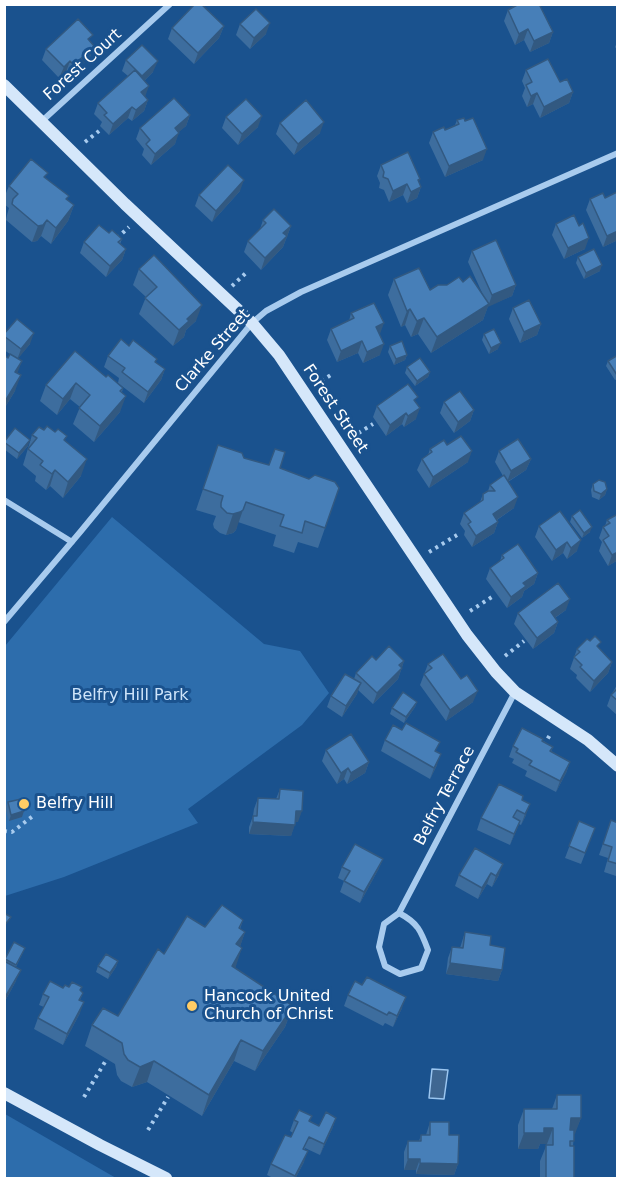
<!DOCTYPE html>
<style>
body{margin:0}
#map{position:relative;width:622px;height:1183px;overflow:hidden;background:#1a528e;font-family:"DejaVu Sans",sans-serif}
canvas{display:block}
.frame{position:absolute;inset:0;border:6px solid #fff;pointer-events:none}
</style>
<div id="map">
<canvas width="622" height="1183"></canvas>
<div class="frame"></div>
</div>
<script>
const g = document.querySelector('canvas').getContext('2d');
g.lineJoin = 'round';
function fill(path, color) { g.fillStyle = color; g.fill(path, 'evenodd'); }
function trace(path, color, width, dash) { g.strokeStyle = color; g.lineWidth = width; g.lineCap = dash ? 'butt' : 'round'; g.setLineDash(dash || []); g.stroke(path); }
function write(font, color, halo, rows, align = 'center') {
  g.font = font + ' "DejaVu Sans",sans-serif'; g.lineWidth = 6; g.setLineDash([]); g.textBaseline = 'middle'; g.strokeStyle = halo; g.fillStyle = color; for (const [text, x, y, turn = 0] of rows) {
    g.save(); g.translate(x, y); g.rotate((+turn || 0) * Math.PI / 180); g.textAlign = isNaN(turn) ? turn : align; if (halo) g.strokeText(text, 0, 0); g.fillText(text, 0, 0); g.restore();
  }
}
const green = new Path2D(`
 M112,517L264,644L300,651L329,693L302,725L188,809L198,823L64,877L5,896V646Z
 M5,1114L116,1178H5Z`);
const water = new Path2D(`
 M432,1069L448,1070L444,1099L429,1098Z`);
const path = new Path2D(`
 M85,142L99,131
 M117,238L129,227
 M232,286L248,271
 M315,385L334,373
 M352,437L373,424
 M429,552L457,535
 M470,611L495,595
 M505,656L524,641
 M544,745L551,733
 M4,831L12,832L33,816
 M84,1097L105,1062
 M148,1130L168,1097`);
const street = new Path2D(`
 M42,121L170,4
 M4,500L72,542
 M4,622L81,531L252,323L266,311L301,292L618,153
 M399,913L384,924L379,947L385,966L400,974L421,968L428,950C421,931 418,923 399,913L515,692`);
const secondary = new Path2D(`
 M4,85L125,204L252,323L279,355L467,635L496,672L515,692L588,740L618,766
 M4,1093L100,1145L166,1178`);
const wall = new Path2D(`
 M508,10L553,32L549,43L530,52L524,40L515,45L504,21Z
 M240,24L266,34L250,49L236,35Z
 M224,26L219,38L194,64L168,39L172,28Z
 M618,40V51L615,47Z
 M90,42L94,46L90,57L70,76L66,72L59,78L42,60L46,49Z
 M126,60L153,72L144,81L145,97L148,100L144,111L132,121L128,118L109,135L100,126L102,122L94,114L98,103L128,76L122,71Z
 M526,70L560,82L573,92L569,103L540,118L533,104L527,107L522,96L525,88L522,81Z
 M190,115L186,126L178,132L175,144L151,165L142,155L144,149L136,139L140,128Z
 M226,117L258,127L238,145L222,128Z
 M457,120L465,121L483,160L445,177L429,143L433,132L445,130L455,125Z
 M280,123L320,133L294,155L276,134Z
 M381,165L419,182L421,187L417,198L407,203L403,195L389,202L384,190L379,188L380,183L377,176Z
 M46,178L67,200L74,205L68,221L51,244L41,236L37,241L32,242L6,220L7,215L9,208L4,204V198L9,186Z
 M240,191L212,222L195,206L199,195Z
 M618,194V240L603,247L586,210L590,199L605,198Z
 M263,220L291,226L283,247L261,270L244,252L248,241L260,229Z
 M556,224L585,249L564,259L552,235Z
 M109,233L122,239L120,244L126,249L122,260L106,277L80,253L84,242Z
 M472,251L516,285L512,296L488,306L483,320L431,353L418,334L411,337L405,325L401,327L388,295L394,279L430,290L463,282L484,297L468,262Z
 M578,257L600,271L584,279L576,263Z
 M139,269L196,321L186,330L184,337L173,346L139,314L146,297L133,285Z
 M513,308L541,324L537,335L520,343L509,319Z
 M351,313L380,334V355L363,363L358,353L337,362L327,340L331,329L349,321Z
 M4,334L30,344L18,358L15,391L4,409V355L8,358L10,354L4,350Z
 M484,334L498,349L489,354L482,340Z
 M129,346L165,369L161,380L144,403L118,383L119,378L104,367L108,356Z
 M390,346L407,355L405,360L394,365L388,352Z
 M618,355V379L615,380L606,366L608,361Z
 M407,367L430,372L428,377L415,386L405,373Z
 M106,377L123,388L122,392L120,412L94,442L73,424L80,407L70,399L57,415L40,401L46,385Z
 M416,402V419L404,427L402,424L386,436L373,417L377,406Z
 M444,402L474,410L470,421L454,433L440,413Z
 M44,430L65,441L81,476L63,498L50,486L46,490L35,481L36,476L23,465L32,435Z
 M4,441L28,446L17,459L4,449Z
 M218,445L244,458L280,468L325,528L318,548L298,542L294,553L273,546L276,535L238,522L236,530L233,533L226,535L220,533L214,528L213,524L216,516L196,510Z
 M447,445L468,462L429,488L417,470L422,459L428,455L430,449Z
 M499,451L531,459L526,470L508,482L514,508L497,520L498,522L494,533L472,547L464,535L465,531L460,524L464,513L480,502L483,494L488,491L490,485L503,476L495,462Z
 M593,484L607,489L605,495L599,500L592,497L591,490Z
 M560,511L577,551L567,559L563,553L552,561L535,537L539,526Z
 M618,514V560L608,566L599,551L602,542L599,538L603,527L605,526L607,520Z
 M572,516L590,532L582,538L570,522Z
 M502,555L538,573L534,584L524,591L522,597L507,608L486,579L490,568L500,561Z
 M566,610L555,618L558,622L554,633L533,649L514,624L518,613Z
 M598,648L612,662L608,673L590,692L576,678L577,675L570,669L577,649Z
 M376,660L404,661L398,679L373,704L358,690L357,694L342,717L327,707L331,696L354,679L356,673Z
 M428,664L473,702L446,721L420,685Z
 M618,683V716L607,706L611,695L613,692Z
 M417,702L415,707L404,723L390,714L392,708Z
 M385,740L437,752V765L430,779L381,751Z
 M542,741L553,747L551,752L570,762L566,773L556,792L525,776L527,771L512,763L514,759L509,757L513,746Z
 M326,750L369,762L365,773L347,784L344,779L337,784L322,761Z
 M280,789L298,822H295L291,836L249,834V827L253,816L254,809L258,798L276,799Z
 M522,800L526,815L521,825L519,824L510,845L477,830L481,818Z
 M8,802L22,817L9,821L5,808Z
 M611,820L618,823V873L616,876L604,872L608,858L599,855Z
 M579,821L595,828L581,864L565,858Z
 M475,848L499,875L492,887L487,884L478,899L455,886L459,875Z
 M383,859L378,870L360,903L340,892L344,881L338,878L342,867Z
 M243,920L240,929L245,932L240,946L235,968L293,1006L285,1027L255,1071L234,1061L202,1116L147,1082L132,1087L121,1081L117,1075L115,1064L85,1046L92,1025L118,1016L164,954L205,927Z
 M465,932L490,945L502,970L498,981L446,974L448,958L452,947L460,948Z
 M14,942L25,948L16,967V981L4,1003V960Z
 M118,961L116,967L108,979L96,972L98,966Z
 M63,988L80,991L83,993L80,1000V1013L63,1045L34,1029L38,1018L44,1007L39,1005L43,994Z
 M348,995L402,1008L393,1027L385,1023L383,1026L344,1006Z
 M557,1095L581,1118L574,1134L573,1146L574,1179H540V1161L547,1144H540L538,1149H518V1125L524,1109H552Z
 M336,1118L332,1129L320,1155L305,1148L304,1162L295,1179H275L267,1175L271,1164L291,1137L293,1133L290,1131L294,1120L310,1122L319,1126Z
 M430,1122L449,1135L458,1164L454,1175L416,1174V1170H404V1152L408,1141H419L421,1135H426Z`);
const shadedWall = new Path2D(`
 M270,23L266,34L250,49L254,38Z
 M224,26L219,38L194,64L198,53Z
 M528,29L524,40L515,45L519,34Z
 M553,32L549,43L530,52L534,41Z
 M94,46L90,57L70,76L74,65Z
 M70,61L66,72L59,78L64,67Z
 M158,61L153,72L138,87L142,76Z
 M149,86L145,97L141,92Z
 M573,92L569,103L540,118L544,107Z
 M537,93L533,104L527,107L531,96Z
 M148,100L144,111L132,121L136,110Z
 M132,107L128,118L109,135L113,124Z
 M190,115L186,126L171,139L175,128Z
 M262,116L258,127L238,145L242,134Z
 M324,122L320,133L294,155L298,144Z
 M179,133L175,144L151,165L155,154Z
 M487,149L483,160L445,177L449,166Z
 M420,179L416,190L421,187L417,198L407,203L411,192L418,180Z
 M244,180L240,191L212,222L216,211Z
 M407,184L403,195L389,202L393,191Z
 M74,205L68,221L51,244L56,228Z
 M47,220L41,236L37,241L32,242L38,226Z
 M291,226L283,247L261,270L265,258L283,233Z
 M618,231V240L603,247L607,236Z
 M589,238L585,249L564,259L568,248Z
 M126,249L122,260L106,277L110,266Z
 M602,265L600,271L584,279L586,273Z
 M516,285L512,296L488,307L492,295Z
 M489,304L483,320L431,353L437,337Z
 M202,305L196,321L186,330L184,337L173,346L179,330L187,319Z
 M410,309L405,325L401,327L407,311Z
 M424,318L418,334L411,337L417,321Z
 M384,323L380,334L376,327Z
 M541,324L537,335L520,343L524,332Z
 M34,333L30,344L17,360L21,349Z
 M362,341L358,353L337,362L341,351Z
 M501,343L498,349L489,354L491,348Z
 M384,344L380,355L363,363L367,352Z
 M407,355L405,360L394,365L396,359Z
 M22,361L16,377L15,372Z
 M165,369L161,380L144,403L148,392Z
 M430,372L428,377L415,386L417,381Z
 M21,375L15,391L4,409V403Z
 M76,383L70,399L57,415L63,399Z
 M126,396L120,412L94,442L100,426Z
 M420,408L416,419L404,427L408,416Z
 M474,410L470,421L454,433L458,422Z
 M406,413L402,424L386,436L390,425Z
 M30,440L28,446L17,459L19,453Z
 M472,451L468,462L429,488L433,477Z
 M87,459L81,476L63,498L68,482Z
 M531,459L526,470L507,482L511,471Z
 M55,470L50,486L46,490L52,474Z
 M607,489L605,495L599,500L601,494Z
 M518,497L514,508L489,525L493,514Z
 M243,510L236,530L233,533L226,535L233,514Z
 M498,522L494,533L472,547L476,536Z
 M592,527L590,532L582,538L584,533Z
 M581,540L577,551L567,559L571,548Z
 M567,542L563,553L552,561L556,550Z
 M618,552V560L608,566L612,555Z
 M538,573L534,584L524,591L522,597L507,608L511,597L523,583Z
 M570,599L566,610L547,623L551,612Z
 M558,622L554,633L533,649L537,638Z
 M404,661L398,679L373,704L377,693Z
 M612,662L608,673L590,692L594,681Z
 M361,683L357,694L342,717L346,706Z
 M478,691L473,702L446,721L450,710Z
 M417,702L415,707L404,723L406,717Z
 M441,754L437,765L430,779L434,768Z
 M369,762L365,773L347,784L351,773Z
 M570,762L566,773L556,792L560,781Z
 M348,768L344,779L337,784L341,773Z
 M530,804L526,815L521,825L525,814Z
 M24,811L22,817L9,821L11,815Z
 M296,811H302L298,822H292Z
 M520,821L516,832L510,845L514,834Z
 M253,822L295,825L291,836L249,834Z
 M383,859L378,870L360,903L364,892Z
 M503,864L499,875L492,887L496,876Z
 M491,873L487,884L478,899L482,888Z
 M245,932L238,953L236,944Z
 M242,948L235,969L232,966Z
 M118,961L116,967L108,979L110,973Z
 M450,963L502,970L498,981L446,974Z
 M21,970L16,981L4,1003V999Z
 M406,997L402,1008L393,1027L397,1016Z
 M84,1002L80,1013L63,1045L67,1034Z
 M293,1006L285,1027L255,1071L263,1051Z
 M241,1040L234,1061L202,1116L209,1095Z
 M154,1061L147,1082L132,1087L140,1067Z
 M336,1118L332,1129L320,1155L324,1144Z
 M571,1118H581L575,1134H565Z
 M544,1128H553L547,1144H540L538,1149H518L524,1133Z
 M308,1151L304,1162L295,1179H294Z
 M408,1159H420L416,1170H404Z
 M420,1163L458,1164L454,1175L416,1174Z`);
const building = new Path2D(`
 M195,4H201L224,26L198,53L172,28Z
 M519,4H539L553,32L534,41L528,29L519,34L508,10Z
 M256,9L270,23L254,38L240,24Z
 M78,19L93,35L88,39L94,46L74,65L70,61L64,67L46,49Z
 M142,45L158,61L142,76L126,60Z
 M548,59L560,82L567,79L573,92L544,107L537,93L531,96L526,85L532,82L526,70Z
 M135,70L149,86L141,92L148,100L136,110L132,107L113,124L104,115L107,113L98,103Z
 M174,98L190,115L175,128L179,133L155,154L146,144L150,140L140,128Z
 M246,99L262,116L242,134L226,117Z
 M306,100L324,122L298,144L280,123Z
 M464,118L465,121L473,118L487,149L449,166L433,132L444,127L445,130L459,124L457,120Z
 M408,152L420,179L418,180L421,187L411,192L407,184L393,191L388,179L383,177L384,172L381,165Z
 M31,159L48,173L44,177L69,196L66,199L74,205L56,228L47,220L43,225L38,226L12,204L13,199L18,194L9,186Z
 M228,165L244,180L216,211L199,195Z
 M617,192L618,231L607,236L590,199L603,193L605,198Z
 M274,209L291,226L283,233L287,236L265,258L248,241L266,223L263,220Z
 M574,215L579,226L583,223L589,238L568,248L556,224Z
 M99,225L109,233L112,230L122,239L118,242L126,249L110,266L84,242Z
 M496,240L516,285L492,295L472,251Z
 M594,249L602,265L586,273L578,257Z
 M154,255L202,305L187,319L189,321L179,330L145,298L157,287L139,269Z
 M419,268L430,290L438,285H447L459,277L463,282L470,276L489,304L437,337L424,318L417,321L410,309L407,311L394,279Z
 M529,300L541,324L524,332L513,308Z
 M374,303L384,323L376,327L384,344L367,352L362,341L341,351L331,329L354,318L351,313Z
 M17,319L34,333L21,349L4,336V334Z
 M494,329L501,343L491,348L484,334Z
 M121,339L129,346L133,340L157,359L155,362L165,369L148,392L122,372L125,368L108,356Z
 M402,341L407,355L396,359L390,346Z
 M75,351L106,377L108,375L123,388L120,391L126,396L100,426L79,408L90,395L76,383L63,399L46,385Z
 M10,354L22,361L15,372L21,375L4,403V355L8,358Z
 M618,355V374L617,375L608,361Z
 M420,358L430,372L417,381L407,367Z
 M408,384L418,397L414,400L420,408L408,416L406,413L390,425L377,406Z
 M460,391L474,410L458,422L444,402Z
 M47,426L55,432L58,429L67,436L64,440L87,459L68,482L55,470L52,474L40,465L43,461L28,449L37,438L32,435L39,427L44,430Z
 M15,428L30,440L19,453L4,442Z
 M461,436L472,451L433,477L422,459L432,452L430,449L444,440L447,445Z
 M518,439L531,459L511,471L499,451Z
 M218,445L242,453L244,458L269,465L275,449L285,452L280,468L309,479L315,475L335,482L339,488L325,528L305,521L302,533L280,526L284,515L246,502L243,510L240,512L233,514L227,513L221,507V503L223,496L203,489Z
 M504,475L518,497L493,514L498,522L476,536L468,524L471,522L464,513L483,500V494L488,491H495L490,485Z
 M599,480L605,482L607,489L601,494L594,491L593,484Z
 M580,510L592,527L584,533L572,516Z
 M560,511L581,540L571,548L567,542L556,550L539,526Z
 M618,514V552L612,555L603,540L609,536L603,527L610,523L607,520Z
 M518,544L538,573L523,583L526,586L511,597L490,568L504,558L502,555Z
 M558,583L570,599L551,612L558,622L537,638L518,613Z
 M595,636L601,642L597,646L612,662L594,681L580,667L582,665L574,657L580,652L577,649L587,639L590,641Z
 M389,646L404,661L399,665L402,668L377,693L356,673L372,656L376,660Z
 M443,654L461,679L467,675L478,691L450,710L424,674L432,668L428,664Z
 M345,674L361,683L346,706L331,696Z
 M618,688V701L611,695Z
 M403,692L417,702L406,717L392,708Z
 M406,723L440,742L435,751L441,754L434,768L385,740L393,725L402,730Z
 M522,728L543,739L542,741L553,747L550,751L570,762L560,781L529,765L532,761L516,752L518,749L513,746Z
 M351,734L369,762L351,773L348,768L341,773L326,750Z
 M499,784L523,796L522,800L530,804L525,814L517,810L513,817L520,821L514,834L481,818Z
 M280,789L303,791L302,811H296L295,825L253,822V816H257L258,798L279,799Z
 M21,799L24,811L11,815L8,802Z
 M611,820L618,823V864L608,861L612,847L603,844Z
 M579,821L595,828L585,853L569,846Z
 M355,844L383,859L364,892L344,881L350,871L342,867Z
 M475,848L503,864L496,876L491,873L482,888L459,875Z
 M222,905L243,920L239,928L245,932L236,944L242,948L232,966L293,1006L263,1051L241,1040L209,1095L154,1061L140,1067L128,1060L124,1054L122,1043L92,1025L103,1008L118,1016L158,949L164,954L187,916L205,927Z
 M4,913L11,917L4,926Z
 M465,932L491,936L490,945L505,948L502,970L450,963L452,947L463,948Z
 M14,942L25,948L16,965L5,959Z
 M106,954L118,961L110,973L98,966Z
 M4,961L21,970L4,999Z
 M367,977L406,997L397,1016L389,1012L387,1015L348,995L355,981L362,985Z
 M50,981L63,988L65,985L69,987L72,982L82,987L80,990L83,993L79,1000L84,1002L67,1034L38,1018L49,997L43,994Z
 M557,1095H581V1118H571L570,1130H574V1141H570V1146H574V1179H546V1145H553V1128H544V1133H524V1109H557Z
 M299,1110L312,1116L309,1121L319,1126L326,1112L336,1118L324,1144L309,1137L303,1149L308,1151L295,1176L271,1164L285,1135L291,1137L298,1122L294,1120Z
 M430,1122H449V1135H459L458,1164L420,1163V1159H408V1141H421V1135H430Z`);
const markers = [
 [24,804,6,"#ffcc65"],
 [192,1006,6,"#ffcc65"]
];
const streetNames = [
 ["Forest Court",83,65,-42],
 ["Clarke Street",213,351,-49],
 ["Forest Street",335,409,56],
 ["Belfry Terrace",445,796,-62]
];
const parkNames = [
 ["Belfry Hill Park",130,696]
];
const poiNames = [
 ["Belfry Hill",36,804],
 ["Hancock United",204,997],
 ["Church of Christ",204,1015]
];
fill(green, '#2d6dac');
fill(water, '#3f6792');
trace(water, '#9bc6f0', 1.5);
trace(path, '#a8cbee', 4, [3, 4.5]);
trace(street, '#a8cbee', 6);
trace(secondary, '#d5e7fa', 12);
fill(wall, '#3d6d9e');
fill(shadedWall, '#325981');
fill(building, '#477fb8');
trace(building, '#325981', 1.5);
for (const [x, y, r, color] of markers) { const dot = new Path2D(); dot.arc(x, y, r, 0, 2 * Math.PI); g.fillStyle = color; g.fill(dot); trace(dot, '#1a528e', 2); }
write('16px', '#fff', '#1a528e', streetNames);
write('16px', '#cee4fa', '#1a528e', parkNames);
write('16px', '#fff', '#1a528e', poiNames, 'left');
</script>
